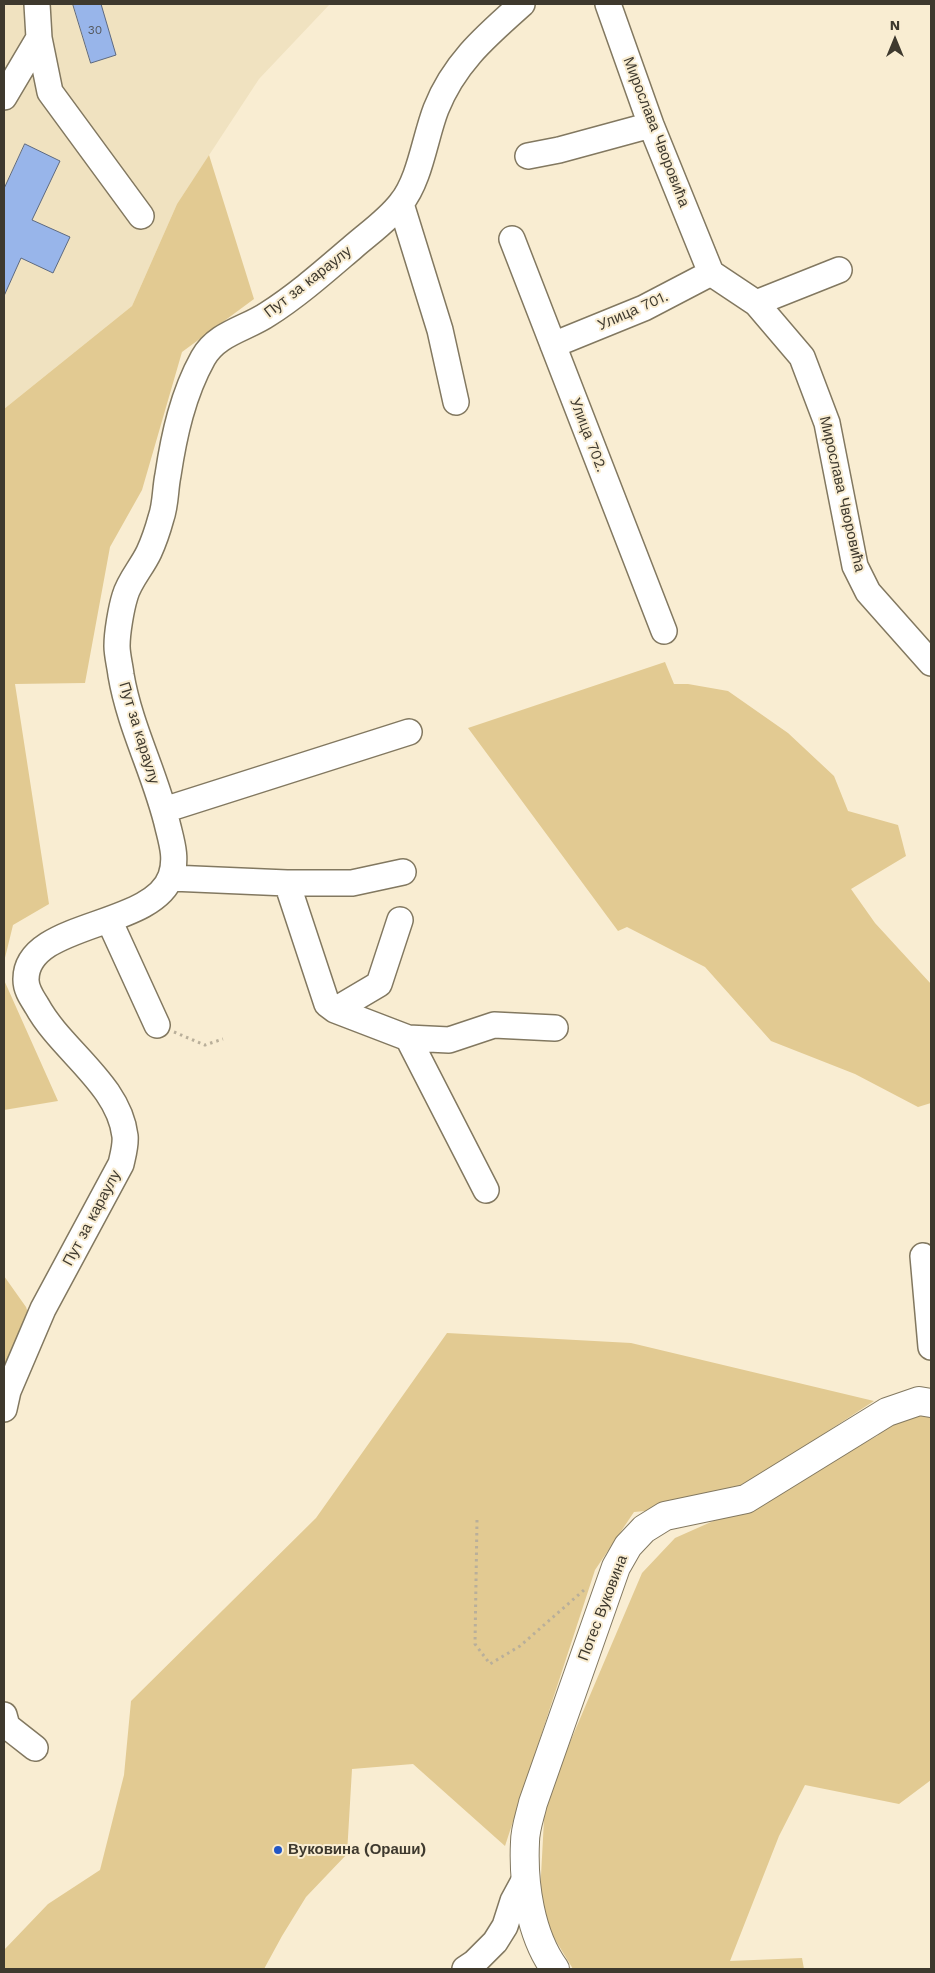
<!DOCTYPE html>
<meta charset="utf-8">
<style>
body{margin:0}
#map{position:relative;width:935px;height:1973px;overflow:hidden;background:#f9edd2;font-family:"Work Sans",sans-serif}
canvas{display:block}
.frame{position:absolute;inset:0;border:5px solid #3e392e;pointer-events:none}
.north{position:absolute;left:870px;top:15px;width:50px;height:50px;-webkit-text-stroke:4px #f9edd2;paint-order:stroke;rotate:0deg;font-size:14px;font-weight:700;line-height:20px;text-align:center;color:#3e392e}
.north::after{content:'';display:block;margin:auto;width:18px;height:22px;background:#3e392e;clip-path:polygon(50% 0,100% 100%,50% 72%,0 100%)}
</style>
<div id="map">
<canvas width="935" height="1973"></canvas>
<div class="frame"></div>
<div class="north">N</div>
</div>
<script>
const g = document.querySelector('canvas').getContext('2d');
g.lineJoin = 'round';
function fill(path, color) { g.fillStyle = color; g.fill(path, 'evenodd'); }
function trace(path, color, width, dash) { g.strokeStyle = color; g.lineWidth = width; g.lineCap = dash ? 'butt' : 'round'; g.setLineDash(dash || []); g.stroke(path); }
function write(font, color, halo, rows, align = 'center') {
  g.font = font + ' "Work Sans",sans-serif'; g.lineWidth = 4; g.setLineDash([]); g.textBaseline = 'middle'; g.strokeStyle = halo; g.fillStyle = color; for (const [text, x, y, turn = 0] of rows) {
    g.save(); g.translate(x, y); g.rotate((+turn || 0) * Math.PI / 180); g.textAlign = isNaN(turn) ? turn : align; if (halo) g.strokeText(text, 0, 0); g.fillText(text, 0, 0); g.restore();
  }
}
const built = new Path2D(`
 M4,4H330L259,79L177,204L132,306L4,409Z`);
const green = new Path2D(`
 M209,155L254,299L182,352L142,490L110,547L85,683L15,684L49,904L13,925L4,962V409L132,306L177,204Z
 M665,662L674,684H688L728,691L788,733L834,776L848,811L898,825L906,856L851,889L875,923L931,984V1103L918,1107L855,1074L771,1041L705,967L627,927L618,931L468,728Z
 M4,980L58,1101L4,1110Z
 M4,1276L26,1307L32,1324L4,1380Z
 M447,1333L631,1343L874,1401L770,1469L737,1487L656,1510L634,1512L595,1570L505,1846L413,1764L352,1769L347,1854L306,1897L282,1936L264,1969H4V1950L48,1904L100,1870L124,1775L131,1701L316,1518Z
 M913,1400L931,1402V1780L899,1804L805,1785L779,1836L730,1961L802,1958L804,1969H573L539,1913L545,1801L642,1573L675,1538L765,1498L877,1436Z`);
const building = new Path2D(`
 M73,4H101L116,55L91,63Z
 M25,144L60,161L32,220L70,237L53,273L21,258L4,296V189Z`);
const path = new Path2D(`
 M174,1032L205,1045L223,1039
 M477,1520L475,1644L490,1664L520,1646L584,1590`);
const minor = new Path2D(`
 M608,4L651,125L711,273L756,303L802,357L827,423L855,566L868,592L931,663
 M39,38L50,92L141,216
 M4,97L39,38L37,4
 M528,156L559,150L651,125
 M401,204L440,330L456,402
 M512,239L664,631
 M756,303L839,270
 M553,345L644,308L711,273
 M164,810L409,732
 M171,878L287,883H352L403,872
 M287,883L327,1004L335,1010L408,1038L449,1040L494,1025L555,1028
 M109,920L157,1025
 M335,1010L379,984L400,920
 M408,1038L486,1190
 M923,1256L931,1347
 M4,1409L8,1391L43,1309L121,1164C123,1155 126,1145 125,1136C119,1084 61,1050 37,1006C32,998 26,990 26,980C25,921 153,929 171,876C177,859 172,843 168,827C156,775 130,728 121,675C120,666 117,655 117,646C117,633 121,609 125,596C129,581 142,567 149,552C154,541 158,529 161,518C166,504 165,489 168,475C174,435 183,394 203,358C217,333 246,329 268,314C298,295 326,270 353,247C369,233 388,220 401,203C420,180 425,137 436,109C454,63 486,36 522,4
 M4,1715L7,1726L35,1748
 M465,1969L474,1963L495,1942L505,1926L513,1901L526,1877`);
const major = new Path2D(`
 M555,1969C530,1935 523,1883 525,1842C525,1829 530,1816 533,1803L616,1567L628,1546L644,1529L665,1516L746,1499L887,1412L919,1401L931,1403`);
const markers = [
 [278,1850,5,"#2357c5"]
];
const numberNames = [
 ["30",95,30]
];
const streetNames = [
 ["Мирослава Чворовића",656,132,69],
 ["Пут за караулу",308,282,-38],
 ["Улица 701.",633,311,-24],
 ["Улица 702.",588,435,69],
 ["Мирослава Чворовића",842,494,77],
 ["Пут за караулу",139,733,73],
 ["Пут за караулу",92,1218,-62],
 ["Потес Вуковина",603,1608,-69]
];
const poiNames = [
 ["Вуковина (Ораши)",288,1850]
];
fill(built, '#f0e2c0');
fill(green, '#e2ca92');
fill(building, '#98b5ea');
trace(building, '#5e6a80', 1);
trace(minor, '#827860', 28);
trace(major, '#827860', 30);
trace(path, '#b9af9a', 3, [2.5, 4]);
trace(minor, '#fff', 25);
trace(major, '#fff', 28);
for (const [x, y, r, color] of markers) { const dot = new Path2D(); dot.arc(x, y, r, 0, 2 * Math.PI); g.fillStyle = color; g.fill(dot); trace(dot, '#f9edd2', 2); }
write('12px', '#54585d', null, numberNames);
write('15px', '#3e392e', '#f9edd2', streetNames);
write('bold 15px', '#3e392e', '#f9edd2', poiNames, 'left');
</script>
